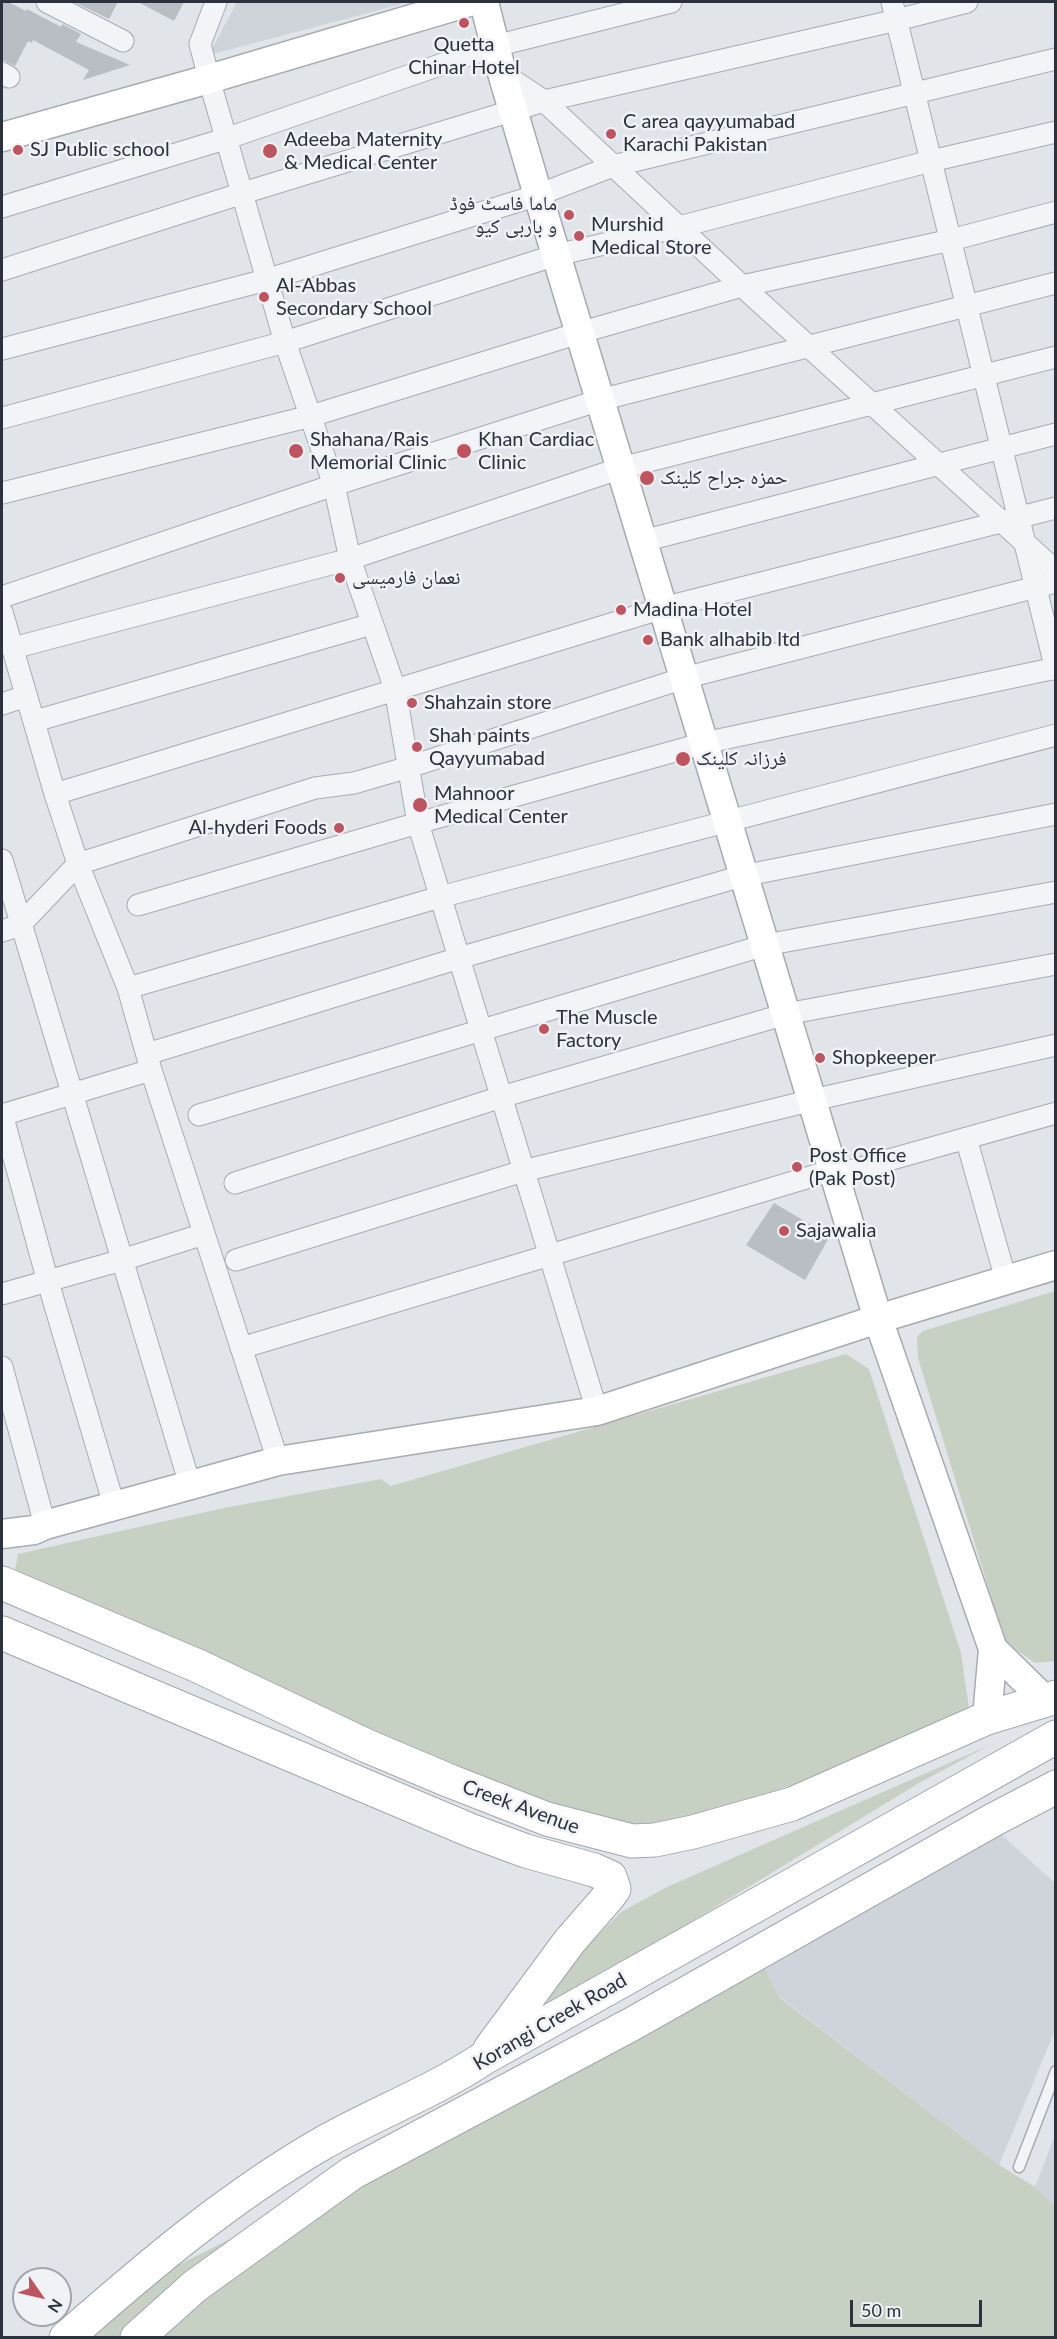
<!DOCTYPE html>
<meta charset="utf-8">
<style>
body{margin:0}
#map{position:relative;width:1057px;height:2339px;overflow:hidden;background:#e1e4e8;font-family:Lato,sans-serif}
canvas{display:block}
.frame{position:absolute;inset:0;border:3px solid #2b323e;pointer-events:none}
.north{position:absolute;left:12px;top:2267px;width:60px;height:60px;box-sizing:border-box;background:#f0f2f6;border:2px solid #a1a5ac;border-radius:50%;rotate:124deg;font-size:16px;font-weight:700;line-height:24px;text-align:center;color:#2b323e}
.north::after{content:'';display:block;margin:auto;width:21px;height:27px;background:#bf5461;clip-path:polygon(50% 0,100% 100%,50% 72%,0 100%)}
.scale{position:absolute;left:850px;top:2300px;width:132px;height:27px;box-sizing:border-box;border:3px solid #2b323e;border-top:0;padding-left:8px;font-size:18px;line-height:21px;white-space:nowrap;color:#2b323e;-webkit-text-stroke:4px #f0f2f6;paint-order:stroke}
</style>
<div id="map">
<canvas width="1057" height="2339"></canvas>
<div class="frame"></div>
<div class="north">N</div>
<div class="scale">50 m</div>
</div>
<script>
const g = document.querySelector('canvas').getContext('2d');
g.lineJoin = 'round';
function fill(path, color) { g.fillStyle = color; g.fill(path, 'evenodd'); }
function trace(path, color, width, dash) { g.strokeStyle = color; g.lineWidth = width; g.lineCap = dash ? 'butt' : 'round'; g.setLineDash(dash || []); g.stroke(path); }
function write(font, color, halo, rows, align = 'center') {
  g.font = font + ' Lato,"Noto Naskh Arabic",sans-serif'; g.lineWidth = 5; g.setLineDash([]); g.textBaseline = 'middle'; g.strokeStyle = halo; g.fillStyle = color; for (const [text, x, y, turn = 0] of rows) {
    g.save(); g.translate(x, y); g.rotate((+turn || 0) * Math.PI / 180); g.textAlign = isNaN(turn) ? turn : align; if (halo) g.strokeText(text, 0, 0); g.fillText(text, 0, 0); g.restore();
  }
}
const built = new Path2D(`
 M237,2H409L209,55Z
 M994,1828L1056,1884L1055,2030L999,2165L780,1997L765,1969Z
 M1055,2135V2206L1035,2187Z`);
const green = new Path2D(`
 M1055,1291V1661L1035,1663L1005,1642L918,1358L917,1337L923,1331Z
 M846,1354L869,1369L961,1653L970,1716L755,1799L692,1821L630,1827L576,1818L14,1577L18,1554L224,1508L381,1479L391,1486Z
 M990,1745L919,1783L542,2013L561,1972L621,1912L667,1887Z
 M765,1969L780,1998L999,2165L1035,2187L1055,2206V2337L65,2338L117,2296Z`);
const building = new Path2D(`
 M2,2H8L26,11L27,9L61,27L62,24L81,34L76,42L130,65L83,80L89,70L33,40L32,43L28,41L15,66L2,60Z
 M74,2H118L109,19Z
 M138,2H184L174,21Z
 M774,1203L830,1236L805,1280L746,1245Z`);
const lane = new Path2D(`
 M1019,2167L1056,2071`);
const street = new Path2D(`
 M47,2L123,41
 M216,2L200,44L209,79L285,342L334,485L350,559L395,689L418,823L597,1411
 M892,2L1056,670
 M2,73L9,77
 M502,73L544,101L742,286L1056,571
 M2,207L228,138L495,46L671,2
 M2,270L243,193L544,101L897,20L967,2
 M2,349L266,280L538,195L613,166L1056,59
 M2,418L285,342L556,255L679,227L931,161L1056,132
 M2,493L311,416L579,333L742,286L951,240L1056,212
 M643,541L1056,434
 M2,597L334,485L600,400L1056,283
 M2,612L55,794L78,864L128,988L151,1070L278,1461
 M13,648L350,559L621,468L1056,357
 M2,704L26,696
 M35,721L372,624
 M55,794L663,608L1056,508
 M2,860L190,1485
 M138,905L418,823L704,743L1056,668
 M2,931L20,925L78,864L315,788L354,783L409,767L684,678L1056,582
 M128,988L440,897L1056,735
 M147,1054L459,958L742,876L1056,814
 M2,1114L48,1282L114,1505
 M2,1115L151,1070
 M199,1115L765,945L1056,892
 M966,1138L1006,1280
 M835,1175L1056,1113
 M235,1183L501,1097L786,1014L1056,964
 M236,1260L523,1171L813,1100L1056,1045
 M2,1294L122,1260L204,1234
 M241,1348L833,1170
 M2,1367L45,1525`);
const secondary = new Path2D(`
 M484,2L502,73L538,195L878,1319L993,1649L987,1718
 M2,137L209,79L469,2
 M2,1534L34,1530L45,1525L278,1461L597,1411L878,1319L1056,1265
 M993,1649L1045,1700`);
const primary = new Path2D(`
 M2,1583L198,1666L367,1746L450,1781L547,1819L632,1841L655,1840L693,1832L792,1804L987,1718L1056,1697
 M2,1633L472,1831L526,1851L594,1870L610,1877L614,1889L609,1896L569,1942L490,2049
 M66,2338C147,2267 229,2197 323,2143C376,2113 433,2092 484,2058L1056,1737
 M137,2338L195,2286L352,2173L632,2024L993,1820L1056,1787`);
const markers = [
 [464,23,6,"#bf5461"],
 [611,134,6,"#bf5461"],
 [18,150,6,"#bf5461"],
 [270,151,8,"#bf5461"],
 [569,215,6,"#bf5461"],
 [579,236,6,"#bf5461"],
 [264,297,6,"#bf5461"],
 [296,451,8,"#bf5461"],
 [464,451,8,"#bf5461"],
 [647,478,8,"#bf5461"],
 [340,578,6,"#bf5461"],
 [621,610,6,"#bf5461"],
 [648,640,6,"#bf5461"],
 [412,703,6,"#bf5461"],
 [417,747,6,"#bf5461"],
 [683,759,8,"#bf5461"],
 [420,805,8,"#bf5461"],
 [339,828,6,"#bf5461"],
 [544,1029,6,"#bf5461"],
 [820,1058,6,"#bf5461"],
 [797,1167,6,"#bf5461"],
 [784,1231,6,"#bf5461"]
];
const poiNames = [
 ["Quetta",464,45,"center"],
 ["Chinar Hotel",464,68,"center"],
 ["C area qayyumabad",623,122],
 ["Karachi Pakistan",623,145],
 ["Adeeba Maternity",284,140],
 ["& Medical Center",284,163],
 ["SJ Public school",30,150],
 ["ماما فاسٹ فوڈ",557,204,"right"],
 ["و باربی کیو",557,227,"right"],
 ["Murshid",591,225],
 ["Medical Store",591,248],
 ["Al-Abbas",276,286],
 ["Secondary School",276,309],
 ["Shahana/Rais",310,440],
 ["Memorial Clinic",310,463],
 ["Khan Cardiac",478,440],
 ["Clinic",478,463],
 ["حمزہ جراح کلینک",660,478],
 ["نعمان فارمیسی",352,578],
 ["Madina Hotel",633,610],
 ["Bank alhabib ltd",660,640],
 ["Shahzain store",424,703],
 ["Shah paints",429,736],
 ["Qayyumabad",429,759],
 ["فرزانہ کلینک",696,759],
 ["Mahnoor",434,794],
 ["Medical Center",434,817],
 ["Al-hyderi Foods",327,828,"right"],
 ["The Muscle",556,1018],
 ["Factory",556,1041],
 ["Shopkeeper",832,1058],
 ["Post Office",809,1156],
 ["(Pak Post)",809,1179],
 ["Sajawalia",796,1231]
];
const streetNames = [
 ["Creek Avenue",521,1807,20],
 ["Korangi Creek Road",550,2022,-30]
];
fill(built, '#cfd3da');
fill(green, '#c6d1c3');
fill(building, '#b9bdc4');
trace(lane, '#a7abb2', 13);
trace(street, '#a7abb2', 23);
trace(secondary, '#a7abb2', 31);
trace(primary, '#a2a8b2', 35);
trace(lane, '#f3f4f7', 10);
trace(street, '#f3f4f7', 21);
trace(secondary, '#fff', 28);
trace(primary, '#fff', 33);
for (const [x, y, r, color] of markers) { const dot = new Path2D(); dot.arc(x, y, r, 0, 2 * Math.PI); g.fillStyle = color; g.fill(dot); trace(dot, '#f0f2f6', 2); }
write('20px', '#2b323e', '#f0f2f6', poiNames, 'left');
write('20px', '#2b323e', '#f0f2f6', streetNames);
</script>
